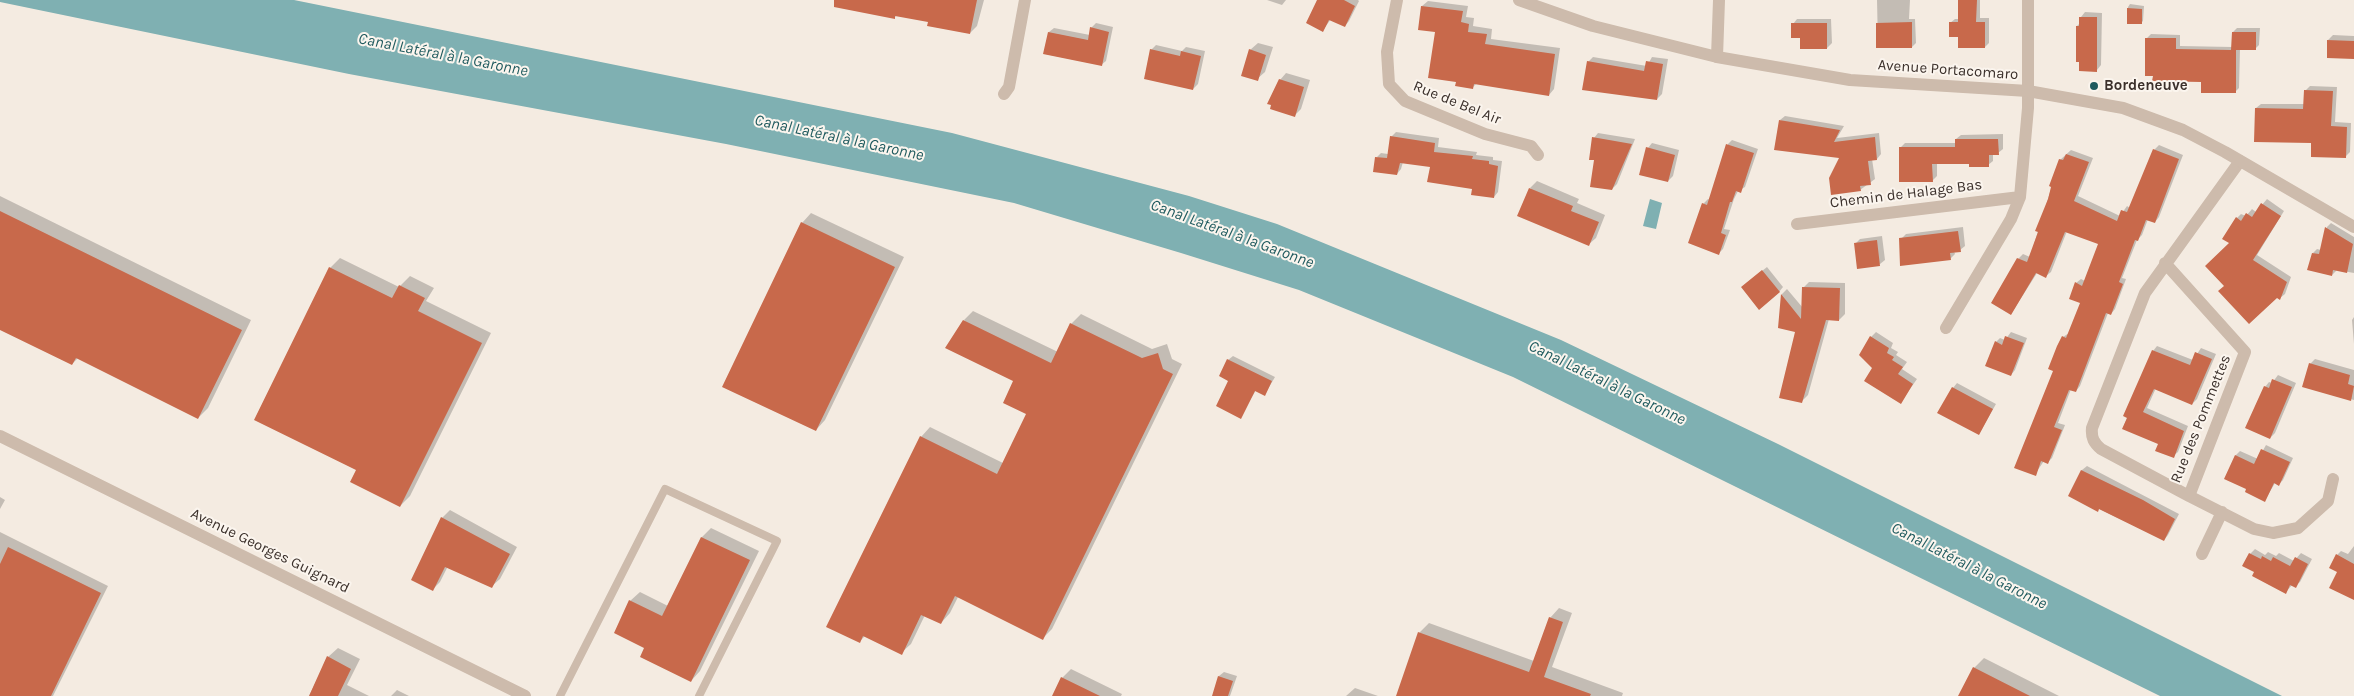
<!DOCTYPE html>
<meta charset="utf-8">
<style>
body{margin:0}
canvas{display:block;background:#f4ebe1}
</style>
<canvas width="2354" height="696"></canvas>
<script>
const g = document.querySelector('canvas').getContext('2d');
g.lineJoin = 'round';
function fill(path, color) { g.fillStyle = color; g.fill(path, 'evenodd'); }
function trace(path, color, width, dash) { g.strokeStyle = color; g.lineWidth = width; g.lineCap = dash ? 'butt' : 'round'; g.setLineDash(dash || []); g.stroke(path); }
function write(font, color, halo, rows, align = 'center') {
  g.font = font + ' Karla,sans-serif'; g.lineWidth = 4; g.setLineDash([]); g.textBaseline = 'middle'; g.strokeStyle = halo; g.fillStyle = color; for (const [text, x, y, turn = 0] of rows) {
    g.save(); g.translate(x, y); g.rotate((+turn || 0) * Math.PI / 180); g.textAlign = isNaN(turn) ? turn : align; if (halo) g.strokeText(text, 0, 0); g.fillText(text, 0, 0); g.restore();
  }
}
const water = new Path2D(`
 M0,0H294L952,133L1189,196L1277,224L1561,340L1778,444L2282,696H2160L1513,377L1299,290L1181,253L1014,203L726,144L349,74L0,2Z
 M1650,199L1662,203L1656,229L1643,226Z`);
const shadow = new Path2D(`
 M842,0H984L977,26L970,33L929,21L897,15L894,18Z
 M1267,0H1286L1282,5Z
 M1318,0H1358L1359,1L1349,21L1345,26L1331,19L1323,30Z
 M1877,0H1910L1909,19H1915L1916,43L1912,47H1878Z
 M1959,0H1980V18H1989V43L1985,47L1959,36L1950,23L1955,19H1959Z
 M1428,1L1468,6L1466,17L1474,18L1473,26L1492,29L1491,39L1560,48L1554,89L1549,95L1477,83L1473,87L1457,81L1436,31L1422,6Z
 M2130,4L2144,6L2143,21L2141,23H2128V7Z
 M2085,12L2102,13L2101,65L2097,70L2077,26L2080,23L2081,17Z
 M1797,19H1831L1832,43L1827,48L1793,24Z
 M1096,23L1113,27L1106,61L1101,65L1045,54L1049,32L1054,28L1090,35L1091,28Z
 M2237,28H2260L2259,45L2255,49H2240L2239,88L2235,92L2202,80L2146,39L2151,34L2180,35V46L2233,47V32Z
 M2333,35L2354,36V58L2328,40Z
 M1258,43L1273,47L1265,72L1257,79L1250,50Z
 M1156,45L1182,51L1186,47L1205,51L1198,84L1193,89L1151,50Z
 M1593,57L1647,66L1652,57L1668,59L1662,94L1657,99L1588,62Z
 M1286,73L1310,80L1301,109L1295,115L1280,80Z
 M2310,86L2337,87L2335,122L2351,123L2350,152L2345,157L2312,142L2256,108L2261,104H2305L2306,90Z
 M1785,116L1844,126L1837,138L1879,133L1881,154L1877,159H1872L1875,179L1860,190L1841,157L1780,120Z
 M1396,132L1439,138L1438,147L1477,152L1476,155L1493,157V160L1502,161L1498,192L1494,197L1431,166L1403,162L1401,169L1397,174L1377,157L1381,153L1388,154L1391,137Z
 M1598,133L1635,139L1617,184L1612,189L1596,159L1594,138Z
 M2003,134V149L1998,153H1993V161L1988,165L1971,162H1937V176L1932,181L1900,148L1905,143H1956V139L1961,135Z
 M1732,140L1758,149L1745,187L1738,191L1734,199L1724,229L1730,230L1723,249L1718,254L1703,204L1708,199L1710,200L1728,144Z
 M1652,143L1679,150L1673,176L1668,181L1648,148Z
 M2159,145L2183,155L2159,217L2155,222L2148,219L2142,235L2137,240L2122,278L2126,279L2115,309L2111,314L2108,313L2080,386L2076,391L2071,389L2058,423L2065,425L2052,458L2048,462L2044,461L2035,474L2063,337L2069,333L2082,302L2076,283L2081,279L2085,281L2100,243L2067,231L2051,272L2046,276L2037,273L2011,314L2018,259L2023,254L2030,257L2060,160L2071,150L2093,158L2078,196L2120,216L2127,206L2130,208L2154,150Z
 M1537,181L1579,199L1577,203L1605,215L1596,238L1588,245L1530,188Z
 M0,196L251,320L208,408L198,418L78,358L72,364L0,328Z
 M2267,199L2284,211L2257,255L2291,277L2285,294L2280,298L2225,286L2231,243L2237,218L2241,214L2246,216L2252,209L2256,212Z
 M811,213L904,257L825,420L816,430L802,223Z
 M2331,223L2354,237V273L2337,270L2332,275L2313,253L2317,249L2321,250L2327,227Z
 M1963,227L1965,246L1960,250L1954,251L1955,254L1950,259L1901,239L1906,234Z
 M1882,236L1885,260L1880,264L1858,267L1855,244L1860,239Z
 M340,258L399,287L410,276L434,288L426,301L491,333L410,496L400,506L357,470L255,419L330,268Z
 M1767,267L1783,287L1779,292L1747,283Z
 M1809,282L1845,283V314L1839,320L1829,319L1808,395L1802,401L1796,331L1779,327L1782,294L1787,289L1803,308V288Z
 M973,311L1058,352L1071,324L1081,314L1152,349L1167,344L1172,359L1182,364L1052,629L1043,638L958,597L950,613L941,623L925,615L911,644L901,653L865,636L859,642L921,437L930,427L1003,463L1028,413L1015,381L964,320Z
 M2354,317V344L2352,320Z
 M1876,332L1893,343L1891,348L1898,352L1896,355L1907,362L1902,369L1917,379L1901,402L1873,368L1871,337Z
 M2011,332L2027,338L2015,370L2011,375L1996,342L2000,338L2005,340Z
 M2157,346L2193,360L2201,348L2216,354L2197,399L2192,404L2156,388L2147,408L2188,426L2178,452L2173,456L2160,443L2123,428L2153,351Z
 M1233,356L1275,377L1265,394L1256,390L1240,417L1230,381L1228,360Z
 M2315,359L2354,370V400L2304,386L2310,364Z
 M2278,375L2296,383L2275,433L2270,438L2265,387L2269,382L2272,383Z
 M1957,383L1996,404L1979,434L1953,388Z
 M2266,445L2293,458L2283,480L2279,484L2275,483L2265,500L2248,489L2225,478L2236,455L2240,451L2258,459Z
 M2087,466L2179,514L2168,535L2164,540L2070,495L2082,470Z
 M0,497L5,500L0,509Z
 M450,510L517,547L500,579L492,586L448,566L440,582L433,589L442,518Z
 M711,528L759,551L700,671L691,681L646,647L630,601L640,592L668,606L702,537Z
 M0,532L108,586L53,696H0Z
 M2354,546V599L2338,572L2337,555L2341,551L2348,554Z
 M2255,549L2265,555L2268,552L2276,556L2279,553L2294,561L2301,553L2312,559L2300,582L2295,586L2292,585L2286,592L2256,572L2250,554Z
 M1559,608L1572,613L1552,667L1623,693L1622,696H1397L1419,633L1429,623L1534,661L1550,618Z
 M338,648L360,659L347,685L369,696H309L328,657Z
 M1984,658L2059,696H1960L1974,668Z
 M1071,669L1122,694L1121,696H1053L1062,678Z
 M1224,672L1237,676L1230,696H1213L1219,676Z
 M1355,688L1378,696H1346Z
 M397,690L409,696H391Z`);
const building = new Path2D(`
 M834,0H977L970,34L927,26L928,22L895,16V19L834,7Z
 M1317,0H1344L1355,6L1345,27L1329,20L1323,32L1306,23Z
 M1958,0H1977L1976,22H1985V48H1958V37H1949V22H1958Z
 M1421,6L1463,11L1461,22L1469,24L1468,32L1487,34L1485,44L1555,54L1549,96L1474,84L1473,89L1455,86L1456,82L1428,78L1435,32L1418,30Z
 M2127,8L2142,9V24H2127Z
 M2079,17H2097V72L2079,71V62H2076V26H2079Z
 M1912,22V48H1876V23Z
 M1791,23H1827V49H1800V38H1791Z
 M1090,27L1109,32L1102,66L1043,54L1048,32L1088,40Z
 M2232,32H2256V50H2236V93H2201V82L2152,81L2153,76H2145V38H2176V49L2231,50Z
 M2327,40L2354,41V59L2327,58Z
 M1150,49L1180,56L1181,51L1201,56L1193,90L1144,79Z
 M1249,49L1266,55L1258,81L1241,76Z
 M1587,61L1644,71L1646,61L1663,64L1657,100L1582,90Z
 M1279,79L1304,87L1295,117L1270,109L1271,105L1267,104Z
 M2304,90L2333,91L2331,126L2347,127L2346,158L2311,157V143L2254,142L2255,108L2303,109Z
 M1779,120L1840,130L1834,142L1875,137L1877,160L1868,161L1871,185L1860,186L1861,191L1831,195L1829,178L1839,158L1774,150Z
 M1390,136L1435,143L1434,152L1473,156L1472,159L1489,161V164L1498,166L1494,198L1471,195L1472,189L1427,182L1430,167L1400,163L1397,175L1373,172L1375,157L1387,158Z
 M1592,137L1632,144L1612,190L1590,187L1594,160H1589Z
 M1955,139H1998L1999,155H1989V167H1969V164H1932L1933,182H1899V147H1955Z
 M1726,144L1754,153L1741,193L1736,191L1732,202H1730L1721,233L1726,235L1719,255L1688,243L1702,203L1707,205Z
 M1646,147L1675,155L1668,182L1639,175Z
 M2153,149L2179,159L2155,223L2146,220L2138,241L2135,240L2119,282L2123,284L2111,315L2106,313L2076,392L2069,390L2054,427L2062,430L2048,464L2041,461L2036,476L2014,468L2053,371L2048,369L2057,346L2062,336L2066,338L2080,303L2069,299L2075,282L2082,286L2098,244L2065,232L2046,278L2036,273L2011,315L1991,303L2017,258L2027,262L2038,232L2035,231L2048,199L2051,187L2049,186L2059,159L2063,160L2066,154L2089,162L2074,201L2117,221L2121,210L2127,212Z
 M1529,188L1573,206L1571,211L1599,222L1589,246L1517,216Z
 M2261,203L2281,216L2253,260L2287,282L2280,300L2277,298L2249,324L2218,291L2224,286L2205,266L2229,243L2222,239L2236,217L2241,221L2246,213L2252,217Z
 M0,211L242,330L198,419L76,358L72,365L0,330Z
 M801,222L895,267L816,431L722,387Z
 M2325,227L2353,244L2347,273L2333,270L2332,276L2307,270L2312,253L2319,254Z
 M1958,231L1961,252L1950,253L1951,260L1900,266L1899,238Z
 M1877,240L1880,266L1857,269L1854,243Z
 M329,267L392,298L399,285L425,298L418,311L482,343L400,507L350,482L356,470L254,420Z
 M1762,270L1780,292L1759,310L1741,287Z
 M1802,287L1840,288L1839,321L1826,320L1802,403L1779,398L1795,332L1778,328L1781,294L1801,319Z
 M963,320L1051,363L1070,323L1142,358L1158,353L1163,369L1173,374L1043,640L955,596L941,624L921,615L902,655L863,636L860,643L826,627L920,436L997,474L1026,414L1003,403L1013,381L945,348Z
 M1870,336L1889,348L1887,353L1894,357L1892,360L1903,367L1898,374L1913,384L1901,404L1864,381L1872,368L1859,355Z
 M2005,336L2024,343L2011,376L1985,366L1995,341L2002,345Z
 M2152,350L2190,365L2195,352L2212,359L2192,405L2154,389L2143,412L2184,431L2174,458L2155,451L2158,444L2122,429L2127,418L2123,416Z
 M1227,359L1272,381L1265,396L1255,391L1241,419L1216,406L1228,381L1219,376Z
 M2309,363L2350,375L2348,384L2354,386L2351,401L2302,387Z
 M2272,379L2292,387L2270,439L2245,428L2264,386L2269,388Z
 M1952,387L1993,409L1979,435L1937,413Z
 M2261,449L2290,462L2279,486L2274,483L2265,502L2245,492L2246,489L2224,479L2235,455L2254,464Z
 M2081,470L2143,500L2175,519L2164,541L2099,509L2098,512L2068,496Z
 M441,517L510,554L492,588L445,567L433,591L411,580Z
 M701,537L750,560L691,682L640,657L644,648L614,633L629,600L662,616Z
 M8,547L101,593L51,696H0V564Z
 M2249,553L2261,559L2262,556L2271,561L2273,557L2290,566L2295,557L2308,564L2296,588L2290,585L2286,594L2252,576L2254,572L2242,566Z
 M2336,554L2354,564V600L2329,588L2337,572L2329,568Z
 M1549,617L1563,622L1544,677L1591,694L1590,696H1396L1418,632L1529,672Z
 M327,656L351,669L338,696H309Z
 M1973,667L2030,696H1958Z
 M1218,676L1233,681L1228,696H1212Z
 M1061,677L1100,696H1052Z`);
const service = new Path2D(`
 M560,696L665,489L777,541L699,696`);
const minor = new Path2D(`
 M1397,0L1387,52L1389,84L1405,101L1485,134L1531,146L1538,155
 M1717,57L1719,0
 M1004,94L1009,87L1025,0
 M1797,224L2020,197L2028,108V0
 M2165,263L2245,352L2189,496L2101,449C2094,443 2091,438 2092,428L2145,293L2240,161
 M1946,328L2011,219L2020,197
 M2189,496L2254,529L2273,533L2298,528L2328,501L2333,479
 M2202,554L2222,512`);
const tertiary = new Path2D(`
 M1519,0L1593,26L1717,57L1850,80L2028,91L2123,108L2183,130L2225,152L2354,227
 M0,436L525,696`);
const markers = [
 [2094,86,5,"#1f5a5e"]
];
const streetNames = [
 ["Avenue Portacomaro",1948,70,4],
 ["Rue de Bel Air",1457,103,22],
 ["Chemin de Halage Bas",1906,194,-7],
 ["Rue des Pommettes",2201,419,-68],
 ["Avenue Georges Guignard",270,551,26]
];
const poiNames = [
 ["Bordeneuve",2104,86]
];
const waterNames = [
 ["Canal Latéral à la Garonne",443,55,11],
 ["Canal Latéral à la Garonne",839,138,12],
 ["Canal Latéral à la Garonne",1232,234,20],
 ["Canal Latéral à la Garonne",1607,383,26],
 ["Canal Latéral à la Garonne",1969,566,27]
];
fill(water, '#7fb0b2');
fill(shadow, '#0003');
fill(building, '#c8694b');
trace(service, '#cdbbac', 8);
trace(minor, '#cdbbac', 12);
trace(tertiary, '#cdbbac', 12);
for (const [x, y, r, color] of markers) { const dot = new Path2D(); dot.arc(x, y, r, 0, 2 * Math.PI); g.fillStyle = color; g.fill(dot); trace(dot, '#fbf5ee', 2); }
write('15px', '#3b302b', '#fbf5ee', streetNames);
write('bold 15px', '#3b302b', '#fbf5ee', poiNames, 'left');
write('italic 16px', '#1f5a5e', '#fbf5ee', waterNames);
</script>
